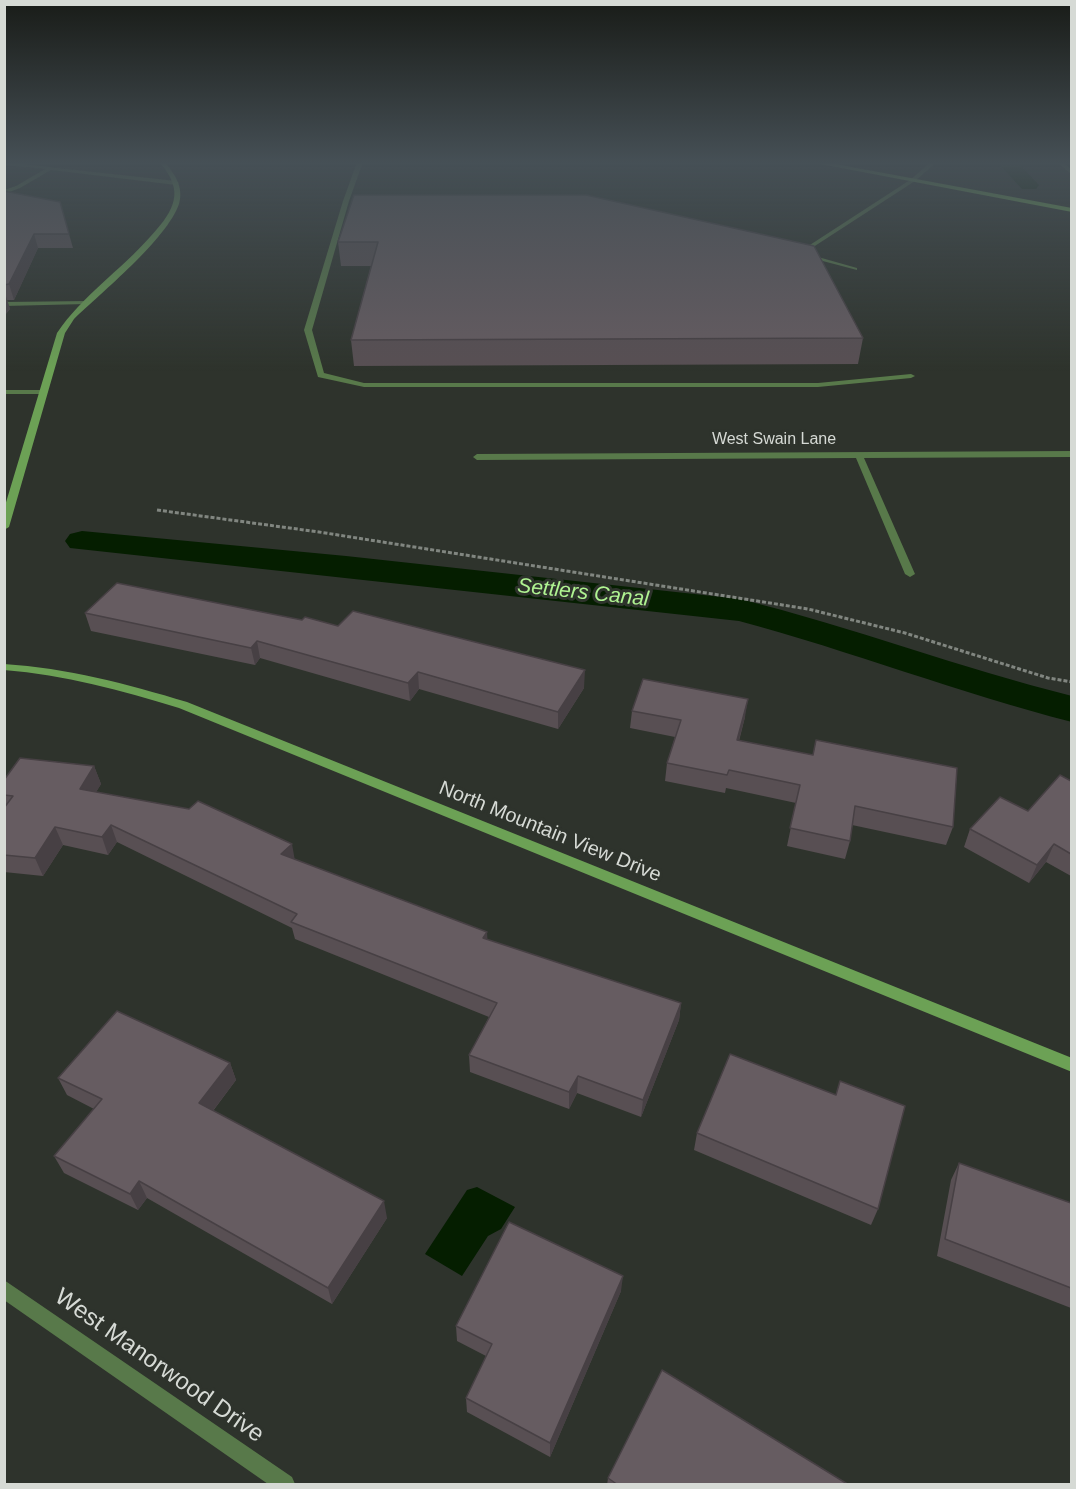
<!DOCTYPE html>
<style>
body{margin:0}
#map{position:relative;width:1076px;height:1489px;overflow:hidden;background:#2e332c;font-family:Helvetica,sans-serif}
canvas{display:block}
.frame{position:absolute;inset:0;border:6px solid #d6dad5;pointer-events:none}
</style>
<div id="map">
<canvas width="1076" height="1489"></canvas>
<div class="frame"></div>
</div>
<script>
const g = document.querySelector('canvas').getContext('2d');
g.lineJoin = 'round';
function fill(path, color) { g.fillStyle = color; g.fill(path, 'evenodd'); }
function trace(path, color, width, dash) { g.strokeStyle = color; g.lineWidth = width; g.lineCap = dash ? 'butt' : 'round'; g.setLineDash(dash || []); g.stroke(path); }
function write(font, color, halo, rows, align = 'center') {
  g.font = font + ' Helvetica,sans-serif'; g.lineWidth = 6; g.setLineDash([]); g.textBaseline = 'middle'; g.strokeStyle = halo; g.fillStyle = color; for (const [text, x, y, turn = 0] of rows) {
    g.save(); g.translate(x, y); g.rotate((+turn || 0) * Math.PI / 180); g.textAlign = isNaN(turn) ? turn : align; if (halo) g.strokeText(text, 0, 0); g.fillText(text, 0, 0); g.restore();
  }
}
const water = new Path2D(`
 M477,1187L515,1207L501,1229L488,1236L462,1276L425,1254L467,1190Z`);
const canal = new Path2D(`
 M997,162H1017L1039,185L1036,189H1022Z
 M82,531L346,556L740,599C852,627 960,668 1072,696V722C959,693 851,651 739,621L70,548L65,541L70,534Z`);
const path = new Path2D(`
 M157,510L319,532L808,609L905,633L1048,678L1072,682`);
const service = new Path2D(`
 M357,162H363L349,201L312,330L324,373L364,383H818L911,374L915,376L911,378L818,387H364L318,377L304,330L343,201Z
 M1057,162H1063L1072,170V175Z
 M913,178L915,181L804,253L857,268V270L796,254Z
 M88,301L89,302L86,304L4,306V302Z`);
const minor = new Path2D(`
 M4,162L176,181L179,183L176,185L51,170L20,188L4,194V190L16,186L45,169L4,165Z
 M4,390H44L48,392L44,394H4Z
 M1072,451V457L864,458L915,574L910,577L905,574L856,458L477,460L473,457L477,454Z
 M4,1280L292,1477L295,1484H268L4,1300Z`);
const tertiary = new Path2D(`
 M931,162H937L915,181H911V179Z`);
const secondary = new Path2D(`
 M159,162H164C175,173 184,188 179,204C167,239 101,293 74,319L65,333L9,527L4,530V509L57,333C82,296 121,270 150,237C159,227 169,216 173,203C178,187 169,173 159,162Z
 M4,664C67,668 127,684 187,702L1072,1058V1072L179,708C121,690 65,675 4,670Z`);
const primary = new Path2D(`
 M810,162H825L1072,208V212Z`);
const wall = new Path2D(`
 M4,191L69,234L73,248H38L14,300H7L10,309L4,316Z
 M354,195L863,338L858,364L354,366L351,340L371,266H341L338,242Z
 M85,613L302,620L338,626L584,688L558,729L419,689L410,701L260,658L255,665L91,631Z
 M632,711L745,717L739,741L953,827L946,845L852,825L850,841L845,859L787,846L796,803L726,788L725,793L665,781L667,763L675,737L630,728Z
 M94,766L101,784L96,792L295,859L488,940L681,1003L679,1020L641,1117L577,1093L569,1109L470,1072L469,1055L489,1017L295,939L292,928L117,842L108,855L63,845L43,876L4,872V780Z
 M1071,781V876L1046,862L1029,883L964,847L970,829L1028,811Z
 M230,1063L236,1080L213,1111L387,1218L332,1304L147,1198L138,1210L64,1173L54,1156L94,1109L67,1095L58,1078Z
 M836,1095L878,1209L871,1225L694,1150L697,1133Z
 M959,1163L1071,1203V1308L937,1256L951,1180Z
 M621,1291L550,1457L467,1412L466,1398L486,1356L457,1341L456,1326Z
 M608,1478L849,1485H607Z`);
const shadedWall = new Path2D(`
 M34,234L38,248L14,300L9,284Z
 M5,293L10,309L4,316V294Z
 M257,641L260,658L255,665L251,648Z
 M585,670L584,688L558,729V712Z
 M418,672L419,689L410,701L408,683Z
 M748,699L745,717L734,758L737,740Z
 M94,766L101,784L87,807L80,789Z
 M111,825L117,842L108,855L102,837Z
 M55,827L63,845L43,876L35,858Z
 M292,844L295,861L281,854Z
 M1054,844L1046,862L1029,883L1037,865Z
 M487,932L488,949L483,938Z
 M681,1003L679,1020L641,1117L643,1100Z
 M230,1063L236,1080L205,1121L199,1103Z
 M578,1076L577,1093L569,1109V1092Z
 M139,1181L147,1198L138,1210L130,1194Z
 M384,1201L387,1218L332,1304L328,1288Z
 M623,1276L621,1291L550,1457V1443Z`);
const building = new Path2D(`
 M4,191L60,202L69,234H34L9,284L4,285Z
 M354,195H586L814,246L863,338L351,340L378,242H338Z
 M117,583L302,620L305,617L338,626L353,611L585,670L558,712L418,672L408,683L257,641L251,648L85,613Z
 M643,679L748,699L737,740L813,755L816,740L957,768L953,827L855,806L850,841L790,828L800,785L729,770L727,775L667,763L681,720L632,711Z
 M20,758L94,766L80,789L189,809L198,801L292,844L281,854L487,932L483,938L681,1003L643,1100L578,1076L569,1092L469,1055L497,1003L291,922L297,914L111,825L102,837L55,827L35,858L4,855V808L13,796L4,795V780Z
 M1060,775L1071,781V854L1054,844L1037,865L970,829L1000,797L1028,811Z
 M117,1011L230,1063L199,1103L384,1201L328,1288L139,1181L130,1194L54,1156L102,1099L58,1078Z
 M730,1054L836,1095L840,1081L905,1106L878,1209L697,1133Z
 M959,1163L1071,1203V1288L945,1239Z
 M509,1222L623,1276L550,1443L466,1398L492,1344L456,1326Z
 M662,1370L849,1485H618L608,1478Z`);
const farStreetnames = [
 ["West Swain Lane",774,440]
];
const streetNames = [
 ["North Mountain View Drive",550,832,22]
];
const waterNames = [
 ["Settlers Canal",583,593,6]
];
const nearStreetnames = [
 ["West Manorwood Drive",159,1366,35]
];
fill(water, '#051e00');
fill(canal, '#051e00');
trace(path, '#818680', 3, [4, 2]);
fill(service, '#58794a');
fill(minor, '#58794a');
fill(tertiary, '#58794a');
fill(secondary, '#6ca155');
fill(primary, '#7bbf5c');
fill(wall, '#584f53');
fill(shadedWall, '#474044');
fill(building, '#665c61');
trace(building, '#474044', 1.5);
const sky = g.createLinearGradient(0, 0, 0, 371);
sky.addColorStop(0, '#191c18');
sky.addColorStop(0.44, '#465056');
sky.addColorStop(1, '#46505600');
g.fillStyle = sky;
g.fillRect(0, 0, 1076, 371);
write('16px', '#d6dad5', '#2e332c', farStreetnames);
write('20px', '#d6dad5', '#2e332c', streetNames);
write('italic 21px', '#b0f492', '#2e332c', waterNames);
write('24px', '#d6dad5', '#2e332c', nearStreetnames);
</script>
